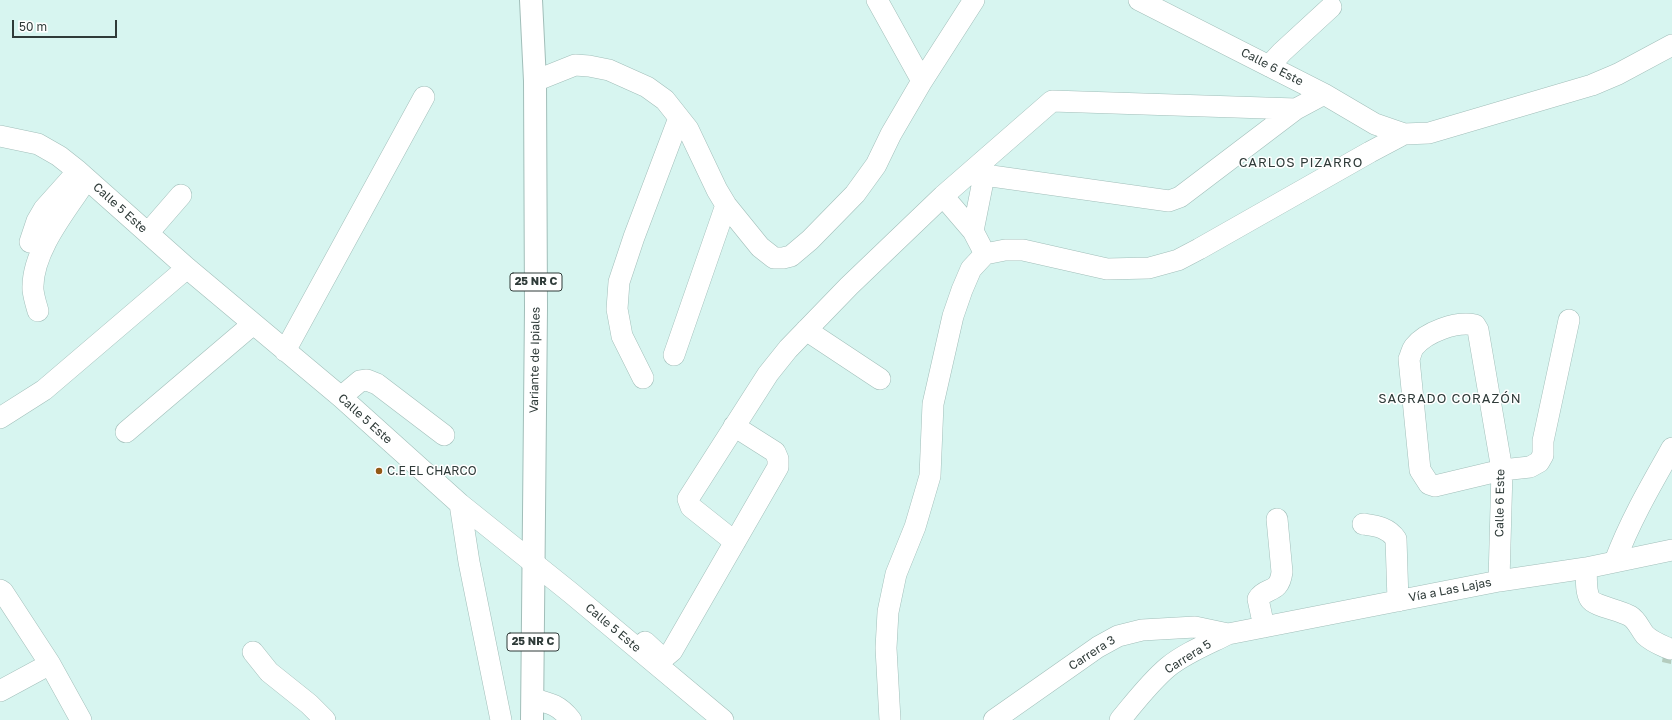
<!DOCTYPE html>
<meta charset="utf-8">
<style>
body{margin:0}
#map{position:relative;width:1672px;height:720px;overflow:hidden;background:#d7f5f0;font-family:"Golos Text",sans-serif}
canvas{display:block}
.scale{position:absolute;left:12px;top:20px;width:105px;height:18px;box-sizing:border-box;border:2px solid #2f3b39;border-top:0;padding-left:5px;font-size:12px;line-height:14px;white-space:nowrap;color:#2f3b39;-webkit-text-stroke:3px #fff;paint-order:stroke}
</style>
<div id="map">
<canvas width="1672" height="720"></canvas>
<div class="scale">50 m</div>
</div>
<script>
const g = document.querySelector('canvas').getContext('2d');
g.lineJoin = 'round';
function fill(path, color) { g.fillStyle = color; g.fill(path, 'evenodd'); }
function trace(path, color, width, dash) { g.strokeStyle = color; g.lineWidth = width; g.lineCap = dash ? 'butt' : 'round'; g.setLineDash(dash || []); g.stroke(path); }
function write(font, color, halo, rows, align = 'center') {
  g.font = font + ' "Golos Text",sans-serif'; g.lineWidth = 3; g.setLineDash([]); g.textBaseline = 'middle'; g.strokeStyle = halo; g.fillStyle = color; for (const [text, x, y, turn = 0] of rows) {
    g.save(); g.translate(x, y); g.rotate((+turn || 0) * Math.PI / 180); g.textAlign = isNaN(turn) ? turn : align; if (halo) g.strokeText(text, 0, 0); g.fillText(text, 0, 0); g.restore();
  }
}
const building = new Path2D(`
 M1672,646L1671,664L1662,662L1663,655Z`);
const minor = new Path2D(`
 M1139,0L1324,94L1375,124L1404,134
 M1269,66L1282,52L1331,7
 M535,81L575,65L589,66L609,70L647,87L665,100L688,129L717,190L726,205L760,247L774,258H783L791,256L810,240L855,194L876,165L891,134L922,81L877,0
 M922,81L974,0
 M0,136L38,144L59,156L78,171L187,268L341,397L460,504L571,593L723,720
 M970,173L1169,201L1180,197L1296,109L1324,94
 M943,196L973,231L985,254
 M973,231L984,176
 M148,233L181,195
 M30,242L37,221L44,209L78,171
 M38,311C36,304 34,298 33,290C31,252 67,209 87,179
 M806,330L880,379
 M285,351L424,97
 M674,355L726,205
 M643,378L622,336L617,309L619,282L634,237L679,118
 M341,397L360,381L367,380L377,384L444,435
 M0,418L44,390L187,268
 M126,432L253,324
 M460,504L469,562L501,720
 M1363,524C1376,526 1388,527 1396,539L1398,601
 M735,542L691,507L688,499L768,374L788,349L849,286L943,196L1052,101L1296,109
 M1615,561C1630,521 1651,485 1672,448
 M1586,568C1587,577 1585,591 1590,599C1594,606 1620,610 1630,616C1637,620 1640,629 1645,635C1652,642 1661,645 1670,649
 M1499,581L1502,470L1478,330L1475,325C1456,321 1426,332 1414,347C1411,351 1411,355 1409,359L1420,470L1429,484L1435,486L1502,470L1530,467L1539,462L1543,455V441L1569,320
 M0,590L3,592L50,664
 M1264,627L1258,599C1266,586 1279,595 1282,572L1277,519
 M645,642L658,654L666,656L672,651L778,467V459L775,452L734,426
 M253,652L269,672L309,704L325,720
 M0,691L50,664L81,720
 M533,699C550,703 559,705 571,720
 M890,720L886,648L888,612L896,574L915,527L930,476L933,404L953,316L962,290L971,269L985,254L1005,250H1023L1107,269L1149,268L1178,260L1199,249L1370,152L1404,134L1429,133L1592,85L1618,74L1672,45
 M994,720L1098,647L1118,636L1142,630L1195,627L1228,634
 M1120,720C1135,702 1150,682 1168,667C1185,653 1208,644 1228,634L1499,581L1586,568L1672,550`);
const highway = new Path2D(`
 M531,0L535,81L536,308L532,720`);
const markers = [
 [379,471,4,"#935916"]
];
const shields = [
 [536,282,52],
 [533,642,52]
];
const shieldNames = [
 ["25 NR C",536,282],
 ["25 NR C",533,642]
];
const streetNames = [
 ["Calle 6 Este",1272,67,27],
 ["Calle 5 Este",120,208,42],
 ["Variante de Ipiales",535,360,-89],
 ["Calle 5 Este",365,419,42],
 ["Calle 6 Este",1500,503,-89],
 ["Vía a Las Lajas",1450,590,-11],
 ["Calle 5 Este",613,628,40],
 ["Carrera 3",1092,653,-33],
 ["Carrera 5",1188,657,-32]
];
const poiNames = [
 ["C.E EL CHARCO",387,471]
];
const neighbourhoodNames = [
 ["CARLOS PIZARRO",1301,163],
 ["SAGRADO CORAZÓN",1450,399]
];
fill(building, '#b4ccbe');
trace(minor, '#a1beb9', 22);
trace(highway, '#a1beb9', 24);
trace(minor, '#fff', 21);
trace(highway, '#fff', 22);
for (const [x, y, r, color] of markers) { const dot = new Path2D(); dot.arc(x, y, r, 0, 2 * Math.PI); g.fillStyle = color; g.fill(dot); trace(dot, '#fff', 1.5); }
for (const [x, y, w] of shields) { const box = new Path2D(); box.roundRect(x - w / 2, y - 9, w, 18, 3); g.fillStyle = '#fff'; g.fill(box); trace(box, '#2f3b39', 1); }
write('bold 11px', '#2f3b39', null, shieldNames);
write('12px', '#2f3b39', '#fff', streetNames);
write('12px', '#2f3b39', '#fff', poiNames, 'left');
g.letterSpacing = '1px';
write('13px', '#2f3b39', '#fff', neighbourhoodNames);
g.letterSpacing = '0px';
</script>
